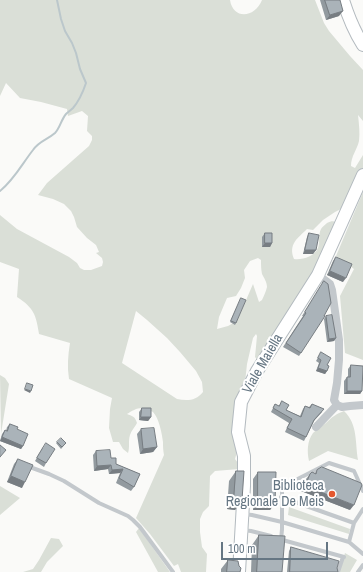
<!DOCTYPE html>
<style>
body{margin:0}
#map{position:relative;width:363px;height:572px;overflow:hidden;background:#fafaf8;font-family:"Archivo Narrow",sans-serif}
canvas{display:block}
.scale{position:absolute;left:221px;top:542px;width:107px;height:18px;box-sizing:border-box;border:2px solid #657683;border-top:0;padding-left:5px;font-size:12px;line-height:14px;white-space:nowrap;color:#657683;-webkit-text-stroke:3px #fff;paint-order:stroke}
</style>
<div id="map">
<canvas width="363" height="572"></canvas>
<div class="scale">100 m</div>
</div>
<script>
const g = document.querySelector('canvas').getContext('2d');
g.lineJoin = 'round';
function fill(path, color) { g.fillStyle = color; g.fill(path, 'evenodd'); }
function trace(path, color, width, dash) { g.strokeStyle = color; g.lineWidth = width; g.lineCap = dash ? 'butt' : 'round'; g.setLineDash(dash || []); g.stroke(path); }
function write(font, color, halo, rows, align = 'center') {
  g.font = font + ' "Archivo Narrow",sans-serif'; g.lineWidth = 4; g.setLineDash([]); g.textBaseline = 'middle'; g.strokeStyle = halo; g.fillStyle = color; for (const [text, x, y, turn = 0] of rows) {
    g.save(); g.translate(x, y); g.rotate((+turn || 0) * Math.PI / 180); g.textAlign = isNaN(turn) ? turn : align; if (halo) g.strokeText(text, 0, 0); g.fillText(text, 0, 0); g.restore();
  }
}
const green = new Path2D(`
 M0,0H230C233,20 255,18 262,0H315L324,23L329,31L350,56L363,70V121L358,115C359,124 360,133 359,141C357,150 351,156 351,166L355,168L363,155V171L347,206L335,212L323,220L313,230L307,229C298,238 288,244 294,259C302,260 314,257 318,248C320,243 318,235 321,229C322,227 325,225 327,223C331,221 333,221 336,222L316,278L258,361L255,357L257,336L256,334L253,338L247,364L238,448L235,459L241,467L239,469L215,471L210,476L209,506L203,512L200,519V532L202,547L207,554L206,572H181L178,564L174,566L150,534L136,518L164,455C163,450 163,447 163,442C162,434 159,418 153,412C151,411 149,410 147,409C140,406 133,410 127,414C132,416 135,416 137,423C135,427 131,431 130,435C128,441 130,447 128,453L123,449L119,442H113L109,428L110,409L112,398L69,379C67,367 68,355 70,343L39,334C36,315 34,308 17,297L19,269L0,262V215L17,229L69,257L77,263L80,268L84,270H91L102,266L103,262L102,258L96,253L99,252L96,245L87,238L77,227L74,217L71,211L64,204L53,199L38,195L47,183L89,146L92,140V136L87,131L88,116L82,111L68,116L67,109L41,102L20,98L6,83L0,96ZM258,258L261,260C261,265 261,269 262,274C264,278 267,282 267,287C266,291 264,296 262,300L259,302L253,284L237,321L228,326L217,329L219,317L227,298L236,296L241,288L245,278L244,270L250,261ZM136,311L147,320L167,338L180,352L196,371L202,382L203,392C196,401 187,401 177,399L122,363Z
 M363,192V360L345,353L340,296L354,269L336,256Z
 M0,375L5,378L9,384L1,434Z
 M344,411C358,424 355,443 358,460L328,451L309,461C307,452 307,441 313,433C317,429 322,426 326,423C332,417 336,414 344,411Z
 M0,486L20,498L0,515Z
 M289,507L350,529L349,534L288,515Z
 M139,528L170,572H158L136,532Z
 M51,538L59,539L63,546L47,562L41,572H23L33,569L39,560Z
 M345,553L357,560L350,572H339Z`);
const stream = new Path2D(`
 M0,191C14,180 22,164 33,150C39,141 47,140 55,133C60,128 61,120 66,114C68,112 71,110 73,108C79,101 83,92 86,83L80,69L76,53L72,43L65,31L61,19L57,0`);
const service = new Path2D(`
 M27,466L49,474L64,481L99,503L128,516L133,520L140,527L173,572
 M281,497L354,523
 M243,514L252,515L282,522L349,542L363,554
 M282,529V487L329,463L354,471L363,491
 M242,530L251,531L271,536
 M279,539L344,557
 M349,542L354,523L363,509
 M338,572L343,557
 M358,572L363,565`);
const minor = new Path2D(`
 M318,275L330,284L332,290L339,340V360L337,383L334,400L337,405L342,407L350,406L363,405
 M316,427L337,405`);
const secondary = new Path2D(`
 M343,0C348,16 354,31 363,45
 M239,572L244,486V456L238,432L241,402L257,371L318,275L363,175`);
const serviceBridge = new Path2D(`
 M281,541L282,529`);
const wall = new Path2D(`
 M320,0H340L339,16L326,20Z
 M265,233L272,243L270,247H262V237Z
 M309,233L316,250L313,254H303L307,237Z
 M336,257L343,282L327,275L333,261Z
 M324,281L301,353L299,356L283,347L303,316H302Z
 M241,298L236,323L235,325L230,322Z
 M326,316L336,338L334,341L327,342L324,319Z
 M321,352L327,365V371L325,374L316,371L319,363L316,361Z
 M351,365L362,391L360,394H344V381L347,377H348V369Z
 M282,401L286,410L300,416L303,409L305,406L309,407L312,404L322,412L314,421L304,441L285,432L289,423L271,412L275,404L279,406Z
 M142,408L151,417L148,421L139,420V412Z
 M10,424L17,429L23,446L21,449L0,441L2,434L5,430L6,431L7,427Z
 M141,429L157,447L153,452L140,454L137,434Z
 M57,442L66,443L61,449L56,443Z
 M43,447L46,463L44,467L35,461Z
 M96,451L111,458L116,464L140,474L134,487L131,491L116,483L120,473L109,474L108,469L94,471L93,455Z
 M18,459L22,488L7,482L14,464Z
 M317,470L350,510L301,491L306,479L310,474L315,473Z
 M236,471L242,500L235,510L227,509L229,481Z
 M258,472L275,503L270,510H253V479Z
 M259,535L282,572H251L252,545Z
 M291,547L337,568L338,572H287L289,551Z
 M228,560L239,566L240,572H221V569Z`);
const shadedWall = new Path2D(`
 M343,11L339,16L326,20L330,15Z
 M265,243H272L270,247H262Z
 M305,250H316L313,254H303Z
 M330,271L346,278L343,282L327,275Z
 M336,338L334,341L327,342L329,339Z
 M318,368L327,371L325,374L316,371Z
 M25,389L31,391L30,393L24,390Z
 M347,391H362L360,394H344Z
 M141,417H151L148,421L139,420Z
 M2,437L23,446L21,449L0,441Z
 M157,447L153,452L140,454L143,449Z
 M111,465L108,469L94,471L97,466Z
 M123,469L120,473L109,474L112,470Z
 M11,476L25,482L22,488L7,482Z
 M305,486L354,505L350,510L301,491Z
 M234,499L242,500L235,510L227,509Z
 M258,503H275L270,510H253Z`);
const building = new Path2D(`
 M325,0H340L343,11L330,15Z
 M265,233H272V243H265Z
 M309,233L319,235L316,250H305Z
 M336,257L352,264L346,278L330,271Z
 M324,281L328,284L331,303L324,316H325L301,353L286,343L306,313L305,312Z
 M241,298L246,300L236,323L231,321Z
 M332,315L336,338L329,339L326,316Z
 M321,352L331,358L327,365L329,366L327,371L318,368L321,360L318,358Z
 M351,365L363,366L362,391H347V377H350Z
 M27,383L33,385L31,391L25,389Z
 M282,401L289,405L286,410L301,417L305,406L310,408L312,404L324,409L314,420L306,437L287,428L292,419L273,408L275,404L279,406Z
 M142,408H151V417H141Z
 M10,424L18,427L17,429L28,434L23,446L2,437L5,430L7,431Z
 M154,428L157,447L143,449L141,429Z
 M61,438L66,443L62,447L57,442Z
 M46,443L55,449L46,463L37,458Z
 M0,445L6,450L0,457Z
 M110,450L111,458H116V464L140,474L134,487L119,478L123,469L112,470L111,465L97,466L96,451Z
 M18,459L33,465L25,482L11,476Z
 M322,467L361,483L362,485L354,505L305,486L310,474L312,472L316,474L317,470Z
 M236,471H244L242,500L234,499Z
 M258,472H276L275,503H258Z
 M259,535L285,536L282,572H257Z
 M291,547L339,561L337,568L338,572H290Z
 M228,560L238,561L239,566L241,568L240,572H227Z`);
const markers = [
 [332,494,4,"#e4572e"]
];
const streetNames = [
 ["Viale Maiella",263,364,-60]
];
const poiNames = [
 ["Biblioteca",324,486],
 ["Regionale De Meis",324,502]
];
fill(green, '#dadfd7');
trace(stream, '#bbc7cb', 2);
trace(secondary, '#b3babf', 14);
trace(service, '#c3c8cc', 4);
trace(minor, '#c3c8cc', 8);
trace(secondary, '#fff', 12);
trace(serviceBridge, '#c3c8cc', 4);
fill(wall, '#929a9f');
fill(shadedWall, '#777d82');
fill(building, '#aab3b9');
trace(building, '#777d82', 1);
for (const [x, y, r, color] of markers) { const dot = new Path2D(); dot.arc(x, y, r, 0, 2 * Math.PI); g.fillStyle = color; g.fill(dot); trace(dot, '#fff', 1.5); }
write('14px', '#657683', '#fff', streetNames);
write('14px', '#657683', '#fff', poiNames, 'right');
</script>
